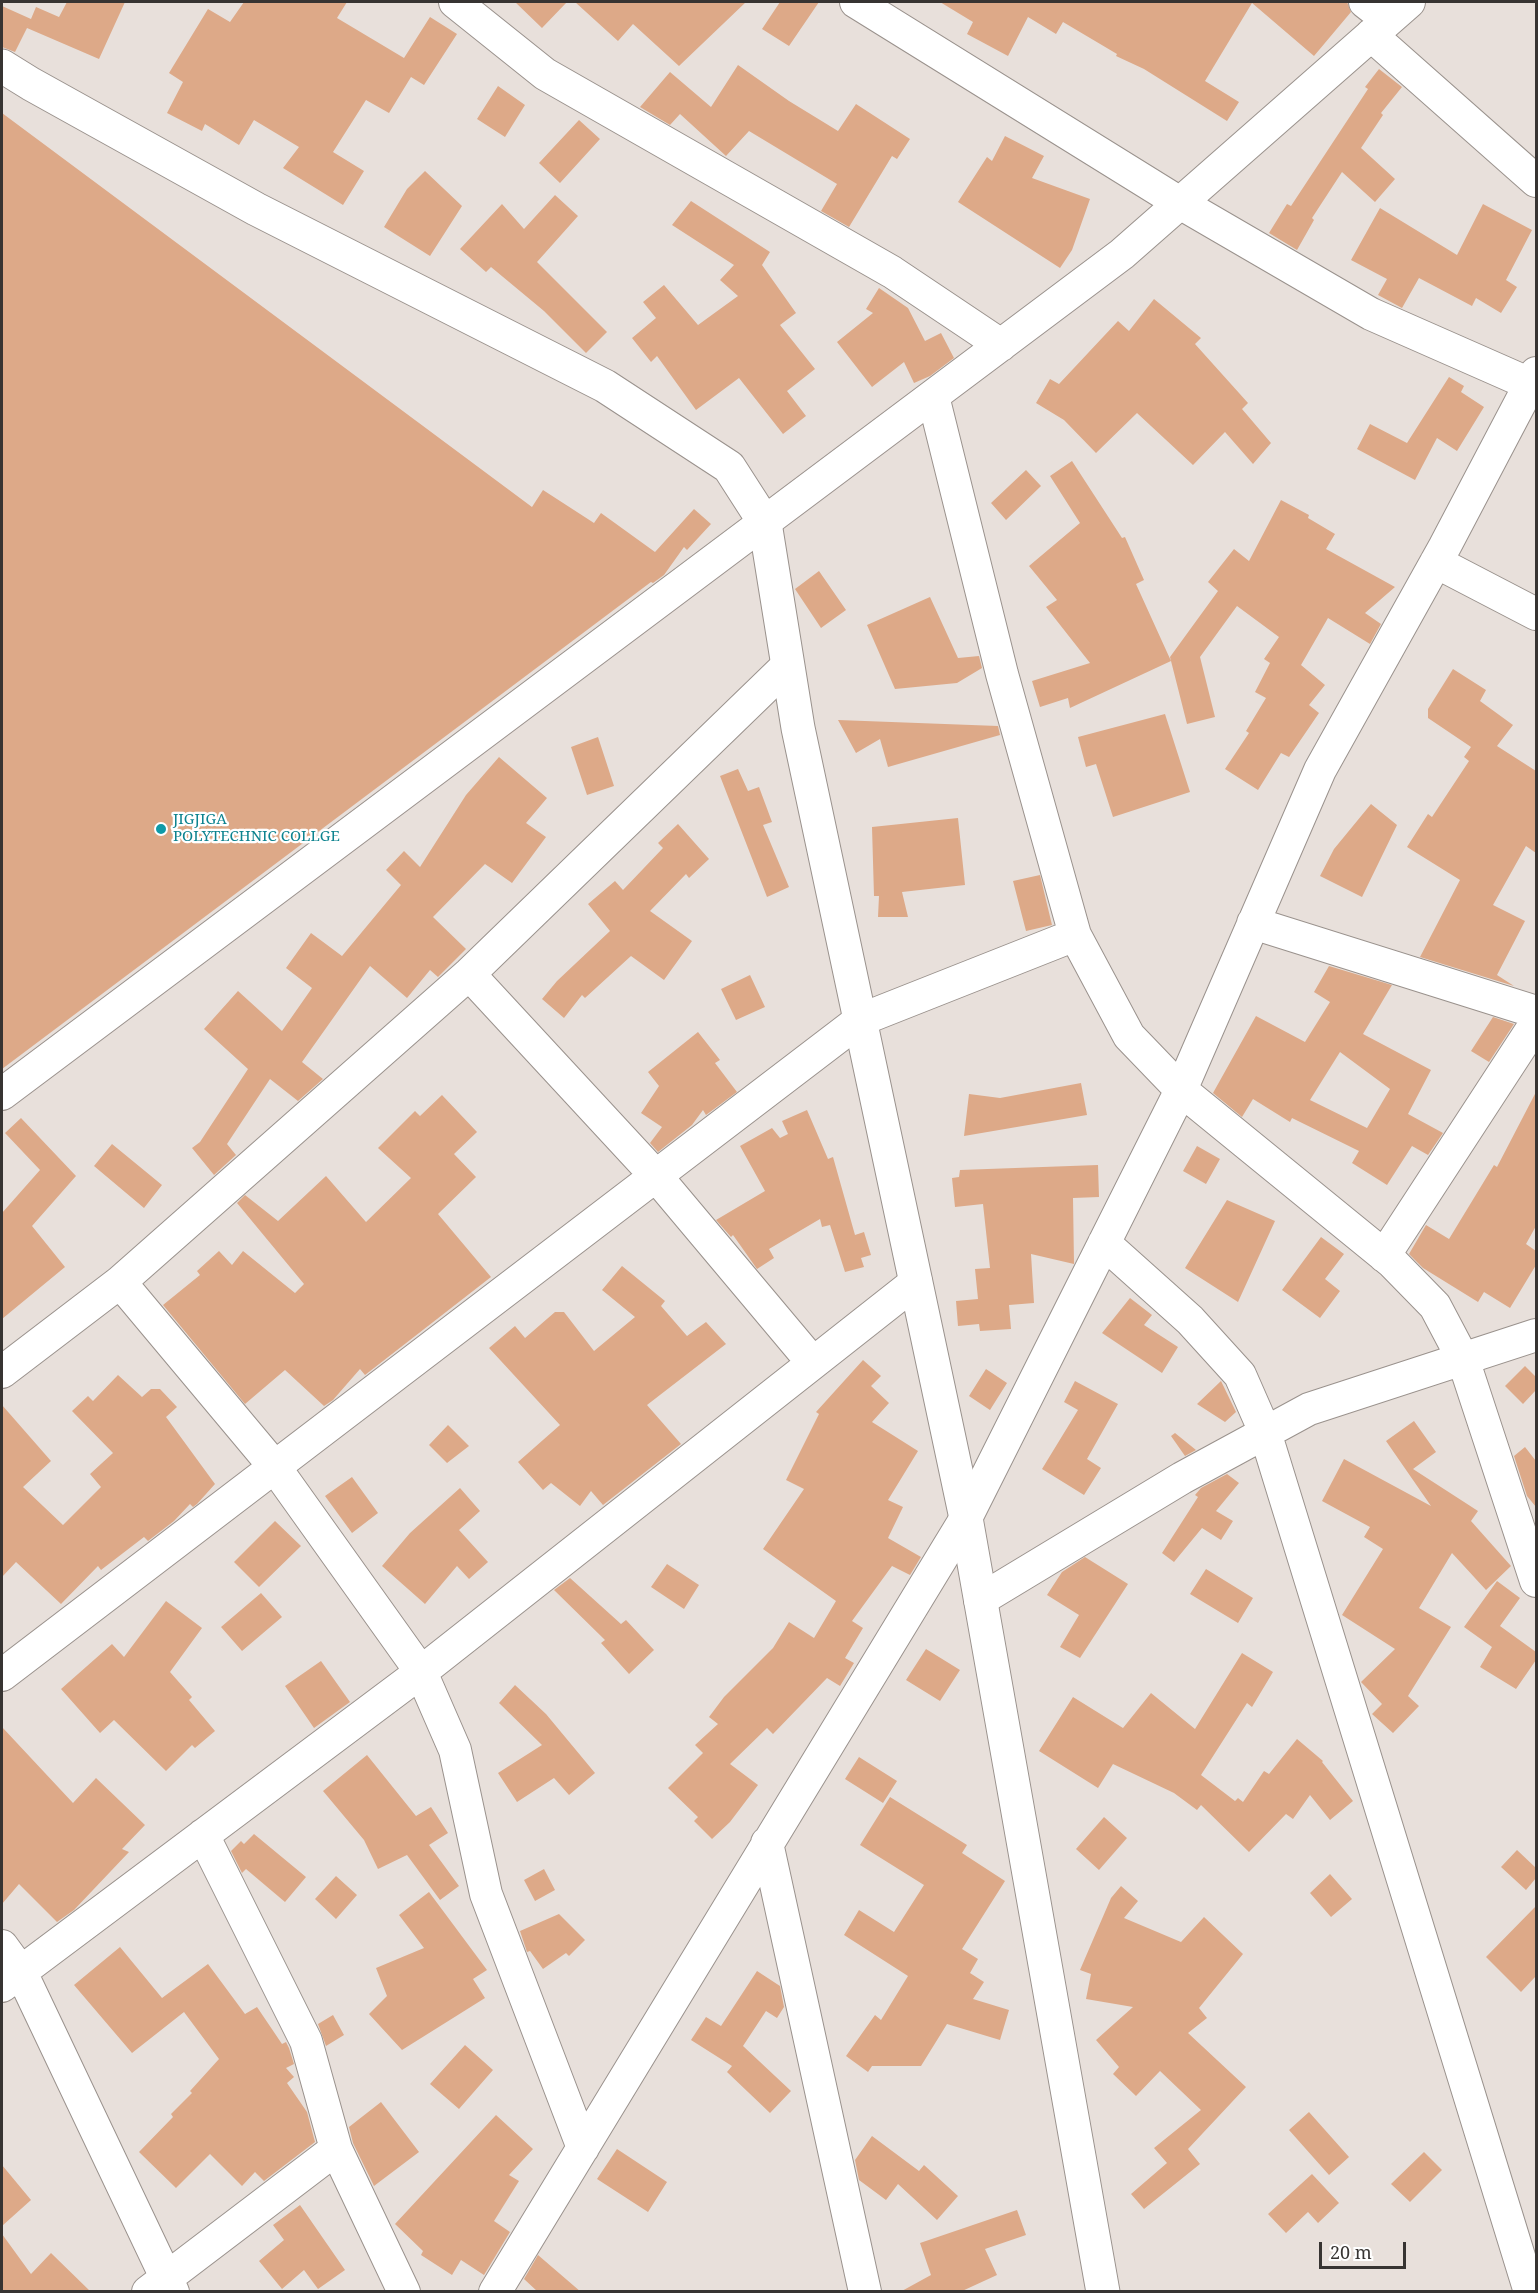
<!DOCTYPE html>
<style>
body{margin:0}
#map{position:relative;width:1538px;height:2293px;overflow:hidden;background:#e8e0db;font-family:"Noto Serif",serif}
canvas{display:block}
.frame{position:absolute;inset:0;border:3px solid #373432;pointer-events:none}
.scale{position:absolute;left:1319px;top:2242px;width:87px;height:27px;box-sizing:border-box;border:3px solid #373432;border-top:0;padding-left:8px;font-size:18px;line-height:21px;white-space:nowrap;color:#373432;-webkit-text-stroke:4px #fff;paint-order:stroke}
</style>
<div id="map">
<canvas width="1538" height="2293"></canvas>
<div class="frame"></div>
<div class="scale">20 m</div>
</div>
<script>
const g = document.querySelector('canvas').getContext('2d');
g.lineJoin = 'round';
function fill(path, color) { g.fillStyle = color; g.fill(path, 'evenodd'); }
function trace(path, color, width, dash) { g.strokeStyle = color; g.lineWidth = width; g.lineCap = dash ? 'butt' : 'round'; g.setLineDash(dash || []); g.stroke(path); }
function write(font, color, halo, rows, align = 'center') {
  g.font = font + ' "Noto Serif",serif'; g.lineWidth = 4.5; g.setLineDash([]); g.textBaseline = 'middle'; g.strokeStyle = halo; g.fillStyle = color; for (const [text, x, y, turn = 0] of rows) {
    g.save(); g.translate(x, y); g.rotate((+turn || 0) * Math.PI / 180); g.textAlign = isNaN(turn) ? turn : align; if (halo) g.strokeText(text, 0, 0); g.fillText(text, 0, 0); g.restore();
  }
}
const building = new Path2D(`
 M67,2H125L99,59L27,28L30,22L15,52L2,47V6L31,19L36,7L59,17Z
 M244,2H347L337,18L404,58L430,17L457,34L424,85L411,77L389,113L366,100L333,152L364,171L343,205L283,168L299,147L254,120L239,145L205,124L202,131L167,113L183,82L169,73L208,9L230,22Z
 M515,2H567L542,28Z
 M575,2H746L679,66L633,24L618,41Z
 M780,2H819L789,46L762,29Z
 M940,2H1347L1351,12L1314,56L1252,3L1205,81L1239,102L1227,121L1144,69L1116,56L1117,54L1063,22L1056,34L1028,17L1008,56L967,34L973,22Z
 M738,65L789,101L838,131L856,104L910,139L897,159L892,156L849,227L821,211L837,184L749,131L726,156L680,114L670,125L640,107L670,72L711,107Z
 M1379,69L1402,87L1381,113L1383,115L1361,148L1395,179L1375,202L1342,172L1312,218L1314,220L1297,250L1269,233L1287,204L1291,206L1368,89L1365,87Z
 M498,86L525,105L505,137L477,119Z
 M2,113L532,507L543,490L594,523L601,513L655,552L694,509L711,524L687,550L684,547L664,575L653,583L651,582L2,1069Z
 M579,120L600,139L560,183L539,163Z
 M1005,136L1044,156L1032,178L1090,199L1072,250L1060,268L958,202L987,157L992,161Z
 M425,171L462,206L430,256L384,227L407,189Z
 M555,195L578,216L537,262L607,332L586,353L544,311L491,267L486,272L460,249L502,204L524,229Z
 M691,201L770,252L762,265L796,313L780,325L815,369L787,391L806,416L783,434L739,378L696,410L657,356L651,362L632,338L656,318L643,302L664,285L698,325L738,296L720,280L734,265L672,225Z
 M1483,204L1532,230L1506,280L1517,287L1501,313L1476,298L1472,306L1419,278L1402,308L1378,295L1387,279L1351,260L1380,208L1457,255Z
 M879,288L908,308L925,341L941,333L954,358L930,376L914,383L904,362L872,387L837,342L873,313L866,309Z
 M1154,299L1201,338L1195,344L1248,403L1242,409L1271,443L1253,464L1225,432L1193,465L1137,413L1096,453L1064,420L1036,403L1050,379L1059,384L1118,321L1129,331Z
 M1449,377L1464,386L1460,394L1461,392L1484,407L1457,451L1437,438L1415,480L1357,449L1370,424L1407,443Z
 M1072,461L1122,538L1125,537L1144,580L1136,584L1171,661L1070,708L1068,698L1040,707L1032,681L1090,663L1046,607L1057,600L1029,566L1080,523L1050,476Z
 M1026,470L1041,486L1006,520L991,503Z
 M1281,500L1309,515L1308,518L1335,534L1326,549L1395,587L1365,613L1381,624L1370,644L1328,618L1301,665L1325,685L1309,705L1319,713L1289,757L1281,753L1258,790L1225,769L1249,733L1246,731L1266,698L1255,692L1270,663L1264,659L1279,637L1237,606L1200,657L1215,717L1187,724L1170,657L1218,591L1208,582L1234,549L1249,561Z
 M819,571L846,610L821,628L795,589Z
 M930,597L958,658L979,656L982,668L957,683L895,689L867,625Z
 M1453,669L1486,690L1480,701L1513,725L1497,746L1536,771V853L1526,846L1493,905L1525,921L1497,975L1514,986L1420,957L1460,880L1407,847L1428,814L1432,817L1469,761L1464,757L1471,747L1428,718V709Z
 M1165,714L1190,792L1113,817L1096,764L1086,767L1078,737Z
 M838,720L998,726L1000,735L888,767L880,739L856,753Z
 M598,737L614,786L587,795L571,747Z
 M499,757L547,798L526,823L546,837L512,883L485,864L433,917L466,949L438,977L430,970L407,998L370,966L302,1062L323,1079L298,1101L270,1079L227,1144L236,1155L214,1175L192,1148L200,1142L248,1069L204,1029L238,991L282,1031L312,988L286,968L311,933L342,956L401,885L386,870L404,851L420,867L466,795Z
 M738,769L748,791L759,787L772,822L763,825L789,887L767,897L720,776Z
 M1371,804L1397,825L1362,897L1320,876L1334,849Z
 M958,818L965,885L902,892L908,917H878L879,896H874L872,827Z
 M678,824L709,859L689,878L686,874L650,911L692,941L664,980L631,956L585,998L582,995L564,1018L542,999L557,981L610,931L588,904L615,881L623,890L663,848L658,843Z
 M1040,875L1052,925L1026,931L1013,881Z
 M1329,966L1392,985L1363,1034L1431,1070L1408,1114L1443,1133L1428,1155L1412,1146L1387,1185L1352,1163L1359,1151L1292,1118L1290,1122L1253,1099L1242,1117L1213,1093L1256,1016L1305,1042L1330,1002L1314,992ZM1340,1052L1390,1089L1367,1128L1310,1100Z
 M750,975L765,1007L736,1020L721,989Z
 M1493,1017L1514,1024L1489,1062L1471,1051Z
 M698,1032L720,1060L715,1063L737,1092L706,1115L703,1110L692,1125L658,1152L650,1143L662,1127L641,1113L659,1086L648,1072Z
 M1081,1083L1087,1115L964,1136L969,1094L1000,1098Z
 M1536,1092V1226L1526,1244L1536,1251V1265L1510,1308L1484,1292L1478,1302L1423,1268L1409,1254L1426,1225L1449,1239L1494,1165L1497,1167Z
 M442,1095L477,1132L454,1154L476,1177L438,1214L491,1277L365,1375L360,1369L333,1400L324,1406L285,1370L245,1404L163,1305L200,1275L197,1271L219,1251L232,1265L243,1251L295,1293L304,1284L237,1203L245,1195L278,1221L326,1176L366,1222L411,1178L378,1148L415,1111L420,1116Z
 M807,1110L828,1159L833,1157L855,1235L864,1232L871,1255L861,1258L864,1267L845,1272L830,1225L822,1227L820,1219L769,1249L774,1258L757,1269L733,1235L731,1237L716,1220L765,1191L740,1146L772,1128L780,1138L788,1134L782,1121Z
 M21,1118L76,1176L32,1226L65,1267L2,1319V1213L40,1170L5,1133Z
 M112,1144L162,1185L144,1208L94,1166Z
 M1197,1146L1220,1159L1206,1184L1183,1171Z
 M1098,1165L1099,1197L1073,1198L1074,1264L1031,1254L1034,1303L1009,1305L1011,1329L980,1331L979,1324L958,1326L956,1301L978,1299L975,1269L990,1268L983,1204L955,1207L952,1178L959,1177L960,1170Z
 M1227,1200L1275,1221L1238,1302L1185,1268Z
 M1321,1237L1344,1254L1325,1279L1340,1291L1320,1318L1282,1290Z
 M622,1266L665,1301L661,1306L687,1336L706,1322L726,1344L647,1405L681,1444L603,1505L591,1491L580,1506L551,1483L543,1490L518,1462L560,1425L489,1348L515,1326L525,1338L555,1312H564L594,1351L635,1317L602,1290Z
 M1130,1298L1152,1315L1144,1325L1178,1347L1162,1373L1102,1333Z
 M863,1360L881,1376L871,1386L889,1403L872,1422L918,1451L888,1500L903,1507L888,1538L921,1557L910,1575L892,1566L852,1621L863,1628L845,1658L854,1663L840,1686L827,1678L773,1734L767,1728L730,1764L758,1785L730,1822L712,1839L694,1821L698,1817L668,1788L703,1753L695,1745L718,1724L709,1717L724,1697L773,1648L789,1622L814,1638L836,1601L763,1549L804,1489L786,1480L819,1414L816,1412Z
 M1525,1366L1536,1377V1390L1523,1404L1505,1386Z
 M986,1369L1007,1383L990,1410L969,1396Z
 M118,1375L142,1397L151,1389H160L177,1407L166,1417L215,1484L197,1504L193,1507L190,1504L174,1521L148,1541L144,1537L101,1570L98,1566L61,1604L16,1562L2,1577V1405L51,1461L23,1487L63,1525L101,1487L90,1474L113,1453L72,1411L88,1396L93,1401Z
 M1075,1381L1118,1404L1087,1459L1101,1468L1084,1495L1042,1469L1078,1410L1064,1402Z
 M1221,1381L1236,1412L1225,1422L1197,1404Z
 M1414,1421L1436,1452L1413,1469L1478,1511L1471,1521L1511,1566L1486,1590L1452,1553L1419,1608L1451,1627L1408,1696L1419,1706L1393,1733L1372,1714L1382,1704L1361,1682L1395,1649L1342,1615L1383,1549L1364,1537L1370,1527L1322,1501L1344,1459L1431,1506L1386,1441Z
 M448,1425L469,1446L447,1463L429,1445Z
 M1175,1433L1196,1450L1185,1456L1171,1436Z
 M1525,1447L1536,1461V1507L1527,1496L1514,1456Z
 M1227,1474L1239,1483L1216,1511L1233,1521L1221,1540L1202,1528L1174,1562L1162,1553L1198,1497L1195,1495L1201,1488Z
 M352,1477L378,1513L352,1533L325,1496Z
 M460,1488L480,1511L459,1530L488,1562L469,1579L457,1566L425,1604L382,1566L410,1533Z
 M275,1521L301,1546L259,1587L234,1562Z
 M1085,1557L1128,1584L1080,1658L1060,1647L1079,1615L1047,1595L1062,1572Z
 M667,1564L699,1585L684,1609L651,1587Z
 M1206,1569L1253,1598L1238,1623L1190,1594Z
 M570,1578L621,1624L626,1620L654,1650L629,1674L601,1643L605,1640L554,1590Z
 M1497,1581L1520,1598L1500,1626L1536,1652V1660L1516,1689L1480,1667L1492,1647L1464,1627Z
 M261,1593L282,1617L242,1651L221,1627Z
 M166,1601L202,1628L170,1672L192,1697L189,1700L215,1731L195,1748L192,1745L166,1771L114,1720L100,1733L61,1689L112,1644L124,1657Z
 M926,1649L960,1670L940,1701L906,1680Z
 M1242,1653L1273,1672L1252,1707L1247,1703L1201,1775L1235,1801L1238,1798L1243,1802L1264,1771L1269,1774L1297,1739L1323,1761L1322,1762L1353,1801L1330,1820L1310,1795L1293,1819L1286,1814L1249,1852L1201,1805L1197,1810L1174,1793L1113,1764L1098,1788L1039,1751L1073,1697L1123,1728L1151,1693L1195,1729Z
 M321,1661L350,1702L314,1728L285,1686Z
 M515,1685L546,1714L595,1773L569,1795L554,1778L517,1802L498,1773L542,1745L499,1703Z
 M2,1727L73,1803L96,1778L145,1825L122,1849L129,1852L74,1910L57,1922L19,1884L2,1904Z
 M367,1755L416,1816L431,1807L448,1833L429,1845L459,1886L440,1900L407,1855L378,1869L364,1840L323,1791Z
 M859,1757L897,1781L883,1803L845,1779Z
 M890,1797L967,1845L962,1853L1005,1881L962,1949L978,1959L970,1973L984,1982L973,1999L1009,2010L1000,2040L947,2024L921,2066H872L868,2072L846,2056L875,2015L881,2020L908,1976L844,1935L859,1910L894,1932L924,1885L860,1845Z
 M1104,1817L1127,1838L1099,1870L1076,1849Z
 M254,1834L306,1877L285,1902L246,1869L242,1873L231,1851L241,1841L244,1844Z
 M1517,1850L1536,1868V1878L1526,1890L1501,1867Z
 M544,1869L555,1890L535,1901L524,1880Z
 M1330,1874L1352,1899L1331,1917L1310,1893Z
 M336,1876L357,1895L336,1919L315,1899Z
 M1121,1886L1138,1901L1124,1918L1181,1942L1204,1917L1243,1954L1199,2008L1207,2018L1188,2033L1246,2087L1188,2149L1200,2164L1144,2209L1131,2194L1167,2163L1154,2148L1201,2110L1160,2071L1136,2096L1113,2074L1119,2067L1096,2040L1133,2007L1086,1999L1091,1974L1080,1970L1111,1898Z
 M429,1892L487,1970L473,1979L485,1998L402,2050L369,2014L387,1996L376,1968L424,1948L399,1915Z
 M1536,1906V1976L1521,1992L1486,1957Z
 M559,1914L585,1940L569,1956L566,1953L543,1969L530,1951L527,1952L520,1931Z
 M120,1947L162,1998L208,1964L245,2014L257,2007L282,2044L286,2042L289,2048L294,2064L286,2068L294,2077L287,2083L307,2112L315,2142L264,2181L255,2172L242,2186L210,2154L176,2188L139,2152L173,2117L171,2114L192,2093L190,2091L219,2059L184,2012L132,2053L74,1985Z
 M757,1971L780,1986L784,2007L777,2018L766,2011L743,2046L791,2091L770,2113L727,2072L732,2066L691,2040L706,2017L721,2026Z
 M333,2015L344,2035L326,2046L318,2024Z
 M465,2045L493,2070L459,2109L430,2084Z
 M381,2102L419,2152L374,2186L353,2143L349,2127Z
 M1309,2112L1349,2157L1329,2175L1289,2130Z
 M496,2115L533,2149L509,2175L519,2181L494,2221L510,2232L484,2275L461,2260L452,2275L421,2255L423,2251L395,2224Z
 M872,2136L919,2171L924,2165L958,2196L937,2220L898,2184L886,2200L859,2180L855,2160Z
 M617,2149L667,2182L648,2212L597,2179Z
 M1424,2152L1442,2170L1410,2202L1391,2184Z
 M2,2165L31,2200L2,2226Z
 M1312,2174L1339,2203L1318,2223L1308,2212L1286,2233L1268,2214Z
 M300,2205L345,2270L318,2289L304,2270L282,2289L259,2261L284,2240L273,2225Z
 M1017,2210L1026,2235L985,2249L997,2275L960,2292H900L931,2275L920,2243Z
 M2,2234L31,2274L51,2253L91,2292H2Z
 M538,2255L581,2292H538L524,2279Z`);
const minor = new Path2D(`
 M455,2L545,74L892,272L1001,345
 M856,2L1180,203L1371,314L1530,384
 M1365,2L1388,20
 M1371,35L1536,181
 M933,396L1002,674L1075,935L1129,1036L1181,1090L1392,1262L1435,1306L1463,1359L1536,1581
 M1436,562L1536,614
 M1253,923L1536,1012
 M469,974L656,1176L813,1363
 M2,1094L1122,254L1409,2
 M1104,1243L1190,1320L1240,1375L1265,1432L1530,2292
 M1384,1256L1536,1023
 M120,1282L274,1466L421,1672L455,1750L486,1894L583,2148
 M2,1372L120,1282L469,974L787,666
 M980,1600L1182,1478L1309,1409L1536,1335
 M2,1675L860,1020L1075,935
 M203,1835L306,2041L336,2149L404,2292
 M767,1843L865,2292
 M2,1946L21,1972L173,2292
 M2,1986L421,1672L916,1282
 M148,2292L336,2149
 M495,2292L966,1518L1181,1090L1320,770L1445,546L1536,373`);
const tertiary = new Path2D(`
 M2,66L31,84L256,209L605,386L729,467L765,523L798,728L966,1518L1103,2292`);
const markers = [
 [161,829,6,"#0f9aa8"]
];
const cultureNames = [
 ["JIGJIGA",173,820],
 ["POLYTECHNIC COLLGE",173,837]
];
fill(building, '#dda988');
trace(minor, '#9a928d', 34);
trace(tertiary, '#9a928d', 35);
trace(minor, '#fff', 32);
trace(tertiary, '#fff', 33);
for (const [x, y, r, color] of markers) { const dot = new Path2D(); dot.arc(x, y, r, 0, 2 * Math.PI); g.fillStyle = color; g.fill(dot); trace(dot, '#fff', 2); }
write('15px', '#0d838f', '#fff', cultureNames, 'left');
</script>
